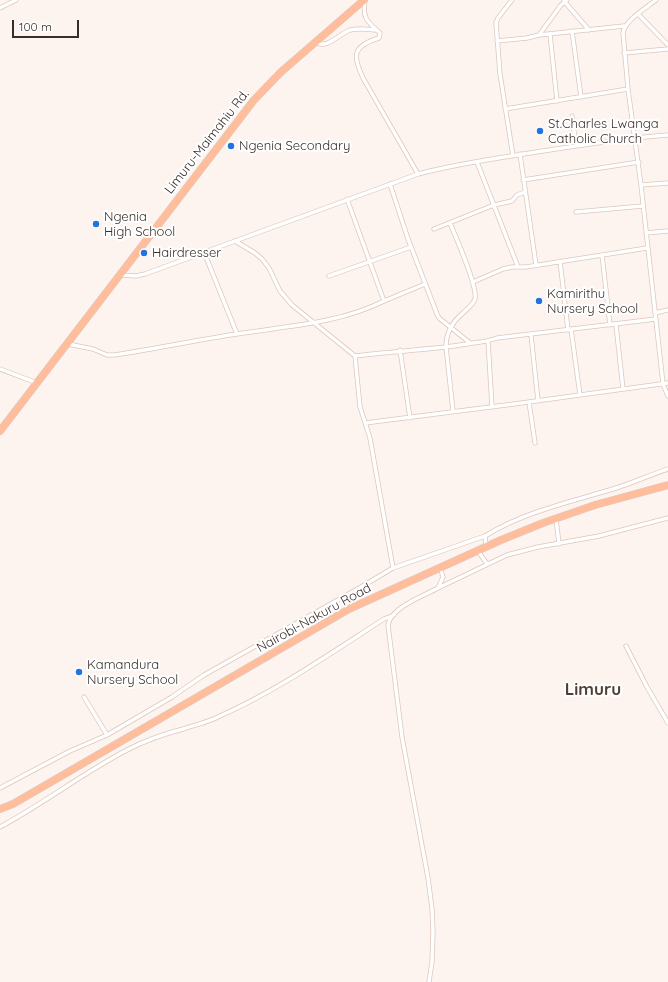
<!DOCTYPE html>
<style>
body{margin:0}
#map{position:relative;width:668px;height:982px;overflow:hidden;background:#fdf4ef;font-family:Quicksand,sans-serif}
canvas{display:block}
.scale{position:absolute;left:12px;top:20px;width:67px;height:18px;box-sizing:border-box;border:2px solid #372e29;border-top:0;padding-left:5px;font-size:12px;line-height:14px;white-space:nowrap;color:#372e29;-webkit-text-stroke:3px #fff;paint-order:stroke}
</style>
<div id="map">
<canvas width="668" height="982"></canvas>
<div class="scale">100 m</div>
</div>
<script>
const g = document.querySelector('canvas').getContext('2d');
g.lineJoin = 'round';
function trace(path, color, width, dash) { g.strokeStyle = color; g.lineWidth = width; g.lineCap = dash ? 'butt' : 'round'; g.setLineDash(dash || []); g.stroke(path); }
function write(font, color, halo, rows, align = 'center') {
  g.font = font + ' Quicksand,sans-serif'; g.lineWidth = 4; g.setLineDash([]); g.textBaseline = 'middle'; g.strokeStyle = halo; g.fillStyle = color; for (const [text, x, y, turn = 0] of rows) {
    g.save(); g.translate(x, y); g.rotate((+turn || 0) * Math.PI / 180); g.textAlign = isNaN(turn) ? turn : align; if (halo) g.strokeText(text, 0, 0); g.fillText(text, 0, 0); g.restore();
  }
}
const street = new Path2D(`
 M512,0L498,18L496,23L500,74L513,156
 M656,0C646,8 625,20 623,33L628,89L641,185L663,384L668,396
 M365,1C362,19 368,22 380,33L379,38C353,46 352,55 363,78L418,174
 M564,1L589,30
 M0,8L16,0
 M638,14L668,45
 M572,31L581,97
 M550,34L557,101
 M539,35L561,5L567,0
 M497,41L527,38L539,35L624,26
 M316,42C326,50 339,34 350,30C359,28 367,29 376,30
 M624,53L668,49
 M505,109L628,89
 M572,116L576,146
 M520,154L536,265
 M477,162L518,267
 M523,180L639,162
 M390,184L408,239L437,314L439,318L470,343
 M641,185L668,183
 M576,212L643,206
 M450,223C456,238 478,286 475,299C473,305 467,309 463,313C452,322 446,333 446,347L453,411
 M434,229L494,205L512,201L517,195L525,192
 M646,233L668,231
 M235,241L255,253L262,259L269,268L280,291L292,305L355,356L360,407L370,438L393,568
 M204,252L237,334
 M602,255L610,325
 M560,261L568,330
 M120,275L136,276L145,274L418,174C448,166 479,161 511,156C563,148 615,139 668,135
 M329,276L411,247
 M473,282L503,269L512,267H526L647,248
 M384,301L425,284
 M655,313L668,310
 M616,325L623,389
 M571,329L580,395
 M531,335L538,401
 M488,341L492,407
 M68,344L93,349L107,355H114C155,349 196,340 237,334C286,326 338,324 384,301L347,199
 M400,350L410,418
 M355,356C392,351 430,350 467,344C478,342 487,342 497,338L656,319
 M0,369L37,383
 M529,402L535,443
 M365,423L514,404L668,383
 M556,519L559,544
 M486,546L485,536C524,512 570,502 613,489C632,483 650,475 668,469
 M478,551L487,564
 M438,588L507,555L538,547L599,536L668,518
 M626,646L647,687L668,723
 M84,697L107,735
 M0,788L70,751L107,735L172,697L204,675L361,587L393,568L485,536
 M0,827C43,804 83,773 127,750C144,741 164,734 183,729C195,725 209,722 220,716C278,690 331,653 384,619L394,615
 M429,982L432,962L433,932L432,909L428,878L402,737L388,625C391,607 424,596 438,588L443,577L440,567`);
const highway = new Path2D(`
 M0,431L254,100L281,72L364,0
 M0,809L13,804L349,609L501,540L543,523L595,505L668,485`);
const markers = [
 [540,131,4,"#2273de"],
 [231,146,4,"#2273de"],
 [96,224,4,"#2273de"],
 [144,253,4,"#2273de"],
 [539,301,4,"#2273de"],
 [79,672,4,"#2273de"]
];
const poiNames = [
 ["St.Charles Lwanga",548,124],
 ["Catholic Church",548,139],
 ["Ngenia Secondary",239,146],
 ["Ngenia",104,217],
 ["High School",104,232],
 ["Hairdresser",152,253],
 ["Kamirithu",547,294],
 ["Nursery School",547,309],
 ["Kamandura",87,665],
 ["Nursery School",87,680]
];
const streetNames = [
 ["Limuru-Maimahiu Rd.",207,142,-52],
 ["Nairobi-Nakuru Road",314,618,-29]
];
const districtNames = [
 ["Limuru",593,690]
];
trace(street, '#ddc6bb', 5);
trace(highway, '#d3d1d0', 8);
trace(street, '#fff', 3.5);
trace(highway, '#ffbd9c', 7);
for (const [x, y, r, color] of markers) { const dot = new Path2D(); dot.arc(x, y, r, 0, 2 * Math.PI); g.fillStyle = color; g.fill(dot); trace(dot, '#fff', 1.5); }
write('13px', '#372e29', '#fff', poiNames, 'left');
write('13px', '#372e29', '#fff', streetNames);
write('bold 17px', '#503e35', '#fff', districtNames);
</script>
